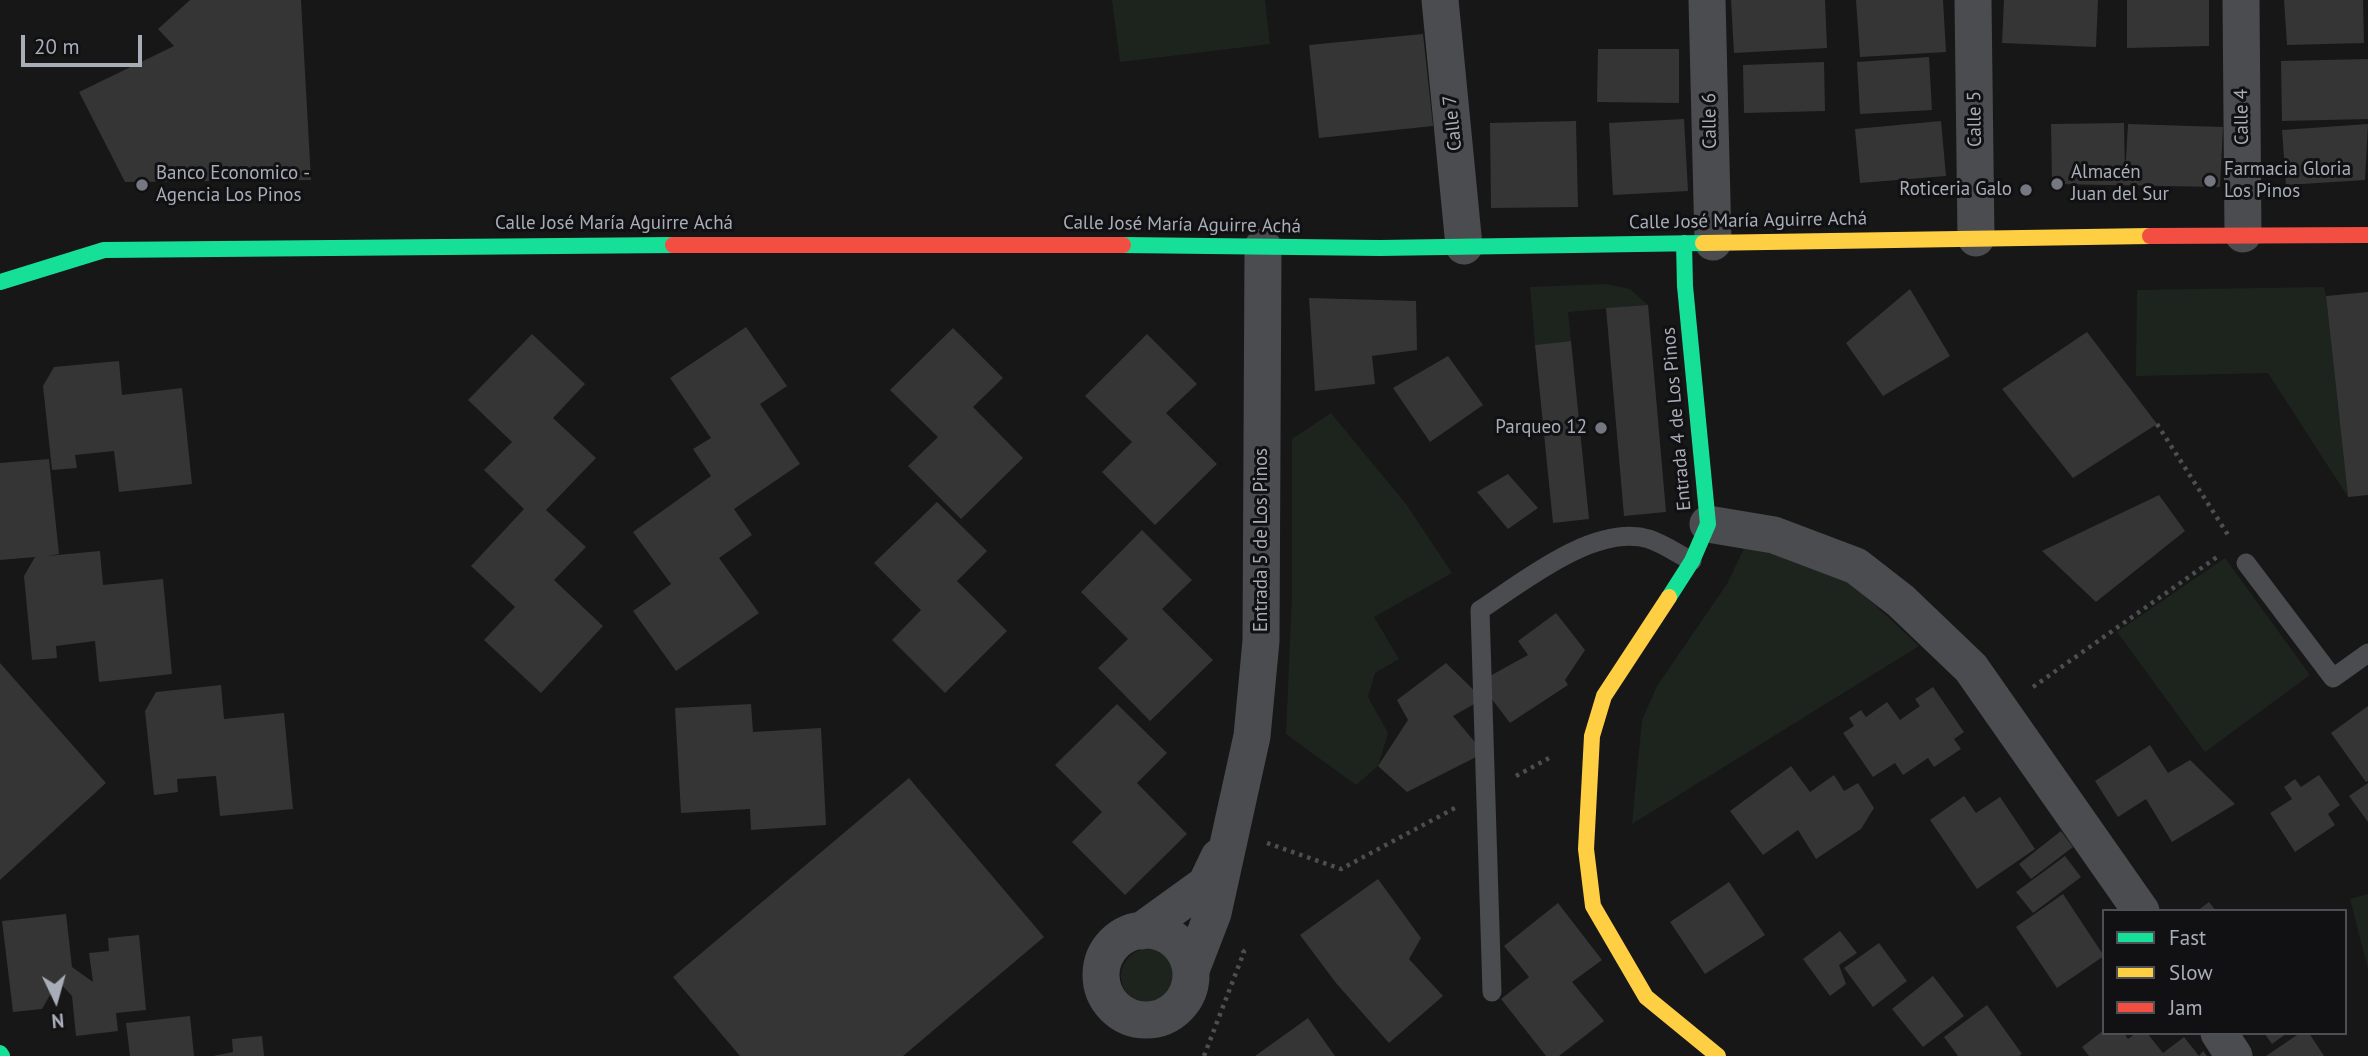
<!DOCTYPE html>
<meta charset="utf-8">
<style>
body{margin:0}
#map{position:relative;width:2368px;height:1056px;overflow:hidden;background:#171717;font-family:"PT Sans",sans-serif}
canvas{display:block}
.legend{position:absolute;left:2102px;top:909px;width:245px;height:126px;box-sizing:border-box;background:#111113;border:2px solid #4d4f55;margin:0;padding:9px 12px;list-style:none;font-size:21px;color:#a8adb8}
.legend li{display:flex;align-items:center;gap:14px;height:35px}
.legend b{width:35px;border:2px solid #4d4f55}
.north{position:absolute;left:21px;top:965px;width:70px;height:70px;-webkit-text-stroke:5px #111113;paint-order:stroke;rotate:175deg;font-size:19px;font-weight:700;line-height:28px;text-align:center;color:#a8adb8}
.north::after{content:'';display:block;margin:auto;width:24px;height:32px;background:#a8adb8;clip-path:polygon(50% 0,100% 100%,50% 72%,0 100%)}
.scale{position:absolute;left:21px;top:35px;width:121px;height:32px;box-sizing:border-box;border:4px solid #a8adb8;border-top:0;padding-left:9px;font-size:21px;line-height:24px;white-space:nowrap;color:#a8adb8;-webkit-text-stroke:5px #111113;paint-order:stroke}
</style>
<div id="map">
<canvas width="2368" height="1056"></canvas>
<ul class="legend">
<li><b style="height:9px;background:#16e098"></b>Fast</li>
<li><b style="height:9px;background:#ffcf43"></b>Slow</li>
<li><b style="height:9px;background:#f24e42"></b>Jam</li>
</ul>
<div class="north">N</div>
<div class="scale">20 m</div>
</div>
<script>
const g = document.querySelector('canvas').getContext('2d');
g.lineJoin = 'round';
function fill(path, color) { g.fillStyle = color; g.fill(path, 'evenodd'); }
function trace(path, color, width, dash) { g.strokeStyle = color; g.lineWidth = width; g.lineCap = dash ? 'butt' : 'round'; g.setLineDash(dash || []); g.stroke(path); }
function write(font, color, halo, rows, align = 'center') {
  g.font = font + ' "PT Sans",sans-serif'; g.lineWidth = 6; g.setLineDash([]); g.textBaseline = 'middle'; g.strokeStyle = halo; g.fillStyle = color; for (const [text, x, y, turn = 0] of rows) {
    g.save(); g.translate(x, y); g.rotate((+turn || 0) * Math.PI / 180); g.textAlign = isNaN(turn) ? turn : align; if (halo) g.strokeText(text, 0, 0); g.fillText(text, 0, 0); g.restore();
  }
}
const green = new Path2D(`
 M1112,0H1265L1270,44L1120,62Z
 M1605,284L1630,289L1648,305L1568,312L1571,341L1535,345L1530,287Z
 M2324,287L2326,296L2348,497L2268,373L2136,376L2137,290Z
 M1331,413L1406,504L1452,573L1374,617L1399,659L1375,673L1368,697L1388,733L1378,766L1356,785L1286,734L1292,597V439Z
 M1746,544L1846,578L1919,646L1632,824L1642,720L1657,686L1727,584Z
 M2225,558L2310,675L2205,752L2117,632Z
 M2368,894V969L2350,899Z
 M1121 976a27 27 0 1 1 54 0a27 27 0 1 1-54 0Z`);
const building = new Path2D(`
 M190,0H301L311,180L125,182L79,92L174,46L158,29Z
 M1731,0H1825L1827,48L1734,53Z
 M1856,0H1943L1946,52L1860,57Z
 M2004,0H2098L2096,47L2002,43Z
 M2127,0H2209V46L2127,48Z
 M2284,0H2363L2364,43L2287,45Z
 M1423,34L1433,126L1319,138L1309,45Z
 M1598,49H1679V103L1597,102Z
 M1929,57L1932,110L1860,114L1857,62Z
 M2368,59V119L2282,121L2281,61Z
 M1824,62L1825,111L1744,113L1743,65Z
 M1684,119L1688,191L1613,195L1609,123Z
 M1576,121L1578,207L1491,208L1490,123Z
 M1941,121L1946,176L1860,183L1855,129Z
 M2124,123L2125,175L2128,124L2223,127L2220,187L2052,184L2051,124Z
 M2368,124L2365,180L2286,185L2282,130Z
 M1910,289L1950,356L1883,396L1846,343Z
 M2368,292V495L2348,497L2326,296Z
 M1309,298L1416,301L1417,350L1372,356L1375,384L1315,391Z
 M1648,305L1666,512L1624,516L1606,308Z
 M746,327L787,386L760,404L800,464L734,509L752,535L719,558L759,613L676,671L633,611L671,584L633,532L711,476L693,449L711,438L670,378Z
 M953,328L1003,378L973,407L1023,458L961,519L908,466L938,437L890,390Z
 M2087,332L2157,424L2073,478L2002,389Z
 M532,334L585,384L553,418L596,458L546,510L586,547L554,580L603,626L541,693L484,640L515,607L471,566L524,509L484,470L512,442L468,400Z
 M1147,334L1197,384L1166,413L1217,464L1155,525L1102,472L1132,442L1085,396Z
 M1571,341L1589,519L1553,523L1535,345Z
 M1448,356L1483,405L1430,442L1393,388Z
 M119,361L122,395L182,388L192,484L119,492L114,451L75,455L77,468L52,470L43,386L54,367Z
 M49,459L59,554L47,556L100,551L103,585L163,579L172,674L99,682L95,641L56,646L57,658L32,660L24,576L35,557L0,560V463Z
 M1508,474L1538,508L1508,529L1477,492Z
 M2159,495L2185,531L2096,602L2042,551Z
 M937,502L987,551L957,581L1007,631L945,693L892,640L921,610L874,563Z
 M1142,530L1192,580L1162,609L1213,660L1150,721L1098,668L1128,639L1081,592Z
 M1556,613L1585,650L1565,680L1568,685L1510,723L1479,682L1528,655L1518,641Z
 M0,663L106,783L0,880Z
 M1446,663L1483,699L1453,716L1484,753L1407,792L1378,766L1408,720L1397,700Z
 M221,685L224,719L284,713L293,809L220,816L216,776L177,779L178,792L154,795L145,711L156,692Z
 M1933,687L1964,732L1954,739L1961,749L1934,767L1928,758L1903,775L1895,763L1873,777L1843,733L1854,726L1849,718L1861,710L1866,717L1887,702L1900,720L1920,706L1915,699Z
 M751,704L753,732L821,728L826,825L751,830L750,809L681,813L675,708Z
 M1117,704L1167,753L1137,783L1187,834L1125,895L1072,842L1102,812L1055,765Z
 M2368,706V781L2366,782L2331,733Z
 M2150,745L2168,773L2190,760L2235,804L2172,842L2146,799L2118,817L2095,781Z
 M1791,766L1810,792L1834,775L1844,791L1858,783L1874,808L1861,829L1816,859L1798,830L1763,855L1730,811Z
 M2319,775L2340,805L2328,814L2335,825L2295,852L2270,813L2292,799L2284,787L2295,779L2301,787Z
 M909,778L1044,937L903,1056H740L673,977Z
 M2368,783V822L2349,796Z
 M1964,796L1976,813L2000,797L2035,849L1977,889L1930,820Z
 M2061,831L2073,847L2031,879L2019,864Z
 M2065,856L2081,877L2033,913L2016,892Z
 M1378,879L1421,938L1409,959L1443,996L1389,1043L1336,983L1300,935Z
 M1729,882L1765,935L1705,974L1670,922Z
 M2063,894L2104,956L2057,988L2016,927Z
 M2209,902L2216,911H2197Z
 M1558,903L1602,960L1572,982L1604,1021L1559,1056H1546L1501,999L1529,977L1504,946Z
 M66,914L72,967L93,982L89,953L109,951L108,938L139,935L146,1010L116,1013L118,1031L76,1036L72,996L58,981L42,1009L13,1012L2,921Z
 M1840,931L1857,953L1839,965L1846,984L1830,996L1803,959Z
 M1879,943L1907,981L1873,1007L1844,968Z
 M1933,976L1964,1016L1923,1047L1892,1009Z
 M1987,1005L2022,1054L2019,1056H1958L1944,1037Z
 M190,1016L194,1056H130L126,1023Z
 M1308,1018L1335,1056H1255Z
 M2104,1030V1033H2124L2128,1039L2136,1033H2147L2163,1053L2184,1037L2199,1056L2203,1051L2207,1056H2089L2082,1047Z
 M2264,1033H2287L2272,1044Z
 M2300,1033H2309L2324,1056H2266Z
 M262,1036L264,1056H213L233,1052L232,1039Z`);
const path = new Path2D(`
 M2157,424L2230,538
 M2033,687L2217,557
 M1516,776L1551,757
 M1267,843L1341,869L1455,808
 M1204,1056L1244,952L1241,949`);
const lane = new Path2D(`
 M2246,563L2333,678L2368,653
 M1492,992L1480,610C1523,582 1595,523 1649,539C1664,544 1678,554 1692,561`);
const street = new Path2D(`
 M1440,0L1464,246
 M1707,0L1713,242
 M1973,0L1976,238
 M2241,0L2243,234
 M1708,524L1774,535L1856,566L1901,601L1971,668L2141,911
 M1101 975a45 45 0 1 1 90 0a45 45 0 1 1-90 0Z
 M1141,931L1206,884L1219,857
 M1191,970L1213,913L1252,736L1261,641L1263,247
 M2219,1033L2234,1056`);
const fast = new Path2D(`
 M1123,245L1380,248L1703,243
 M0,282L104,250L673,245
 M1669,597L1692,561L1708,524L1685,286L1684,243
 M0,1053L2,1056`);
const slow = new Path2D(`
 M1703,243L2150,236
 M1669,597L1604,696L1592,736L1586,849L1593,906L1646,997L1718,1056`);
const jam = new Path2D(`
 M2150,236L2368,235
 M673,245H1123`);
const markers = [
 [2210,181,7,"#757880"],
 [2057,184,7,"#757880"],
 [142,185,7,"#757880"],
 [2026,190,7,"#757880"],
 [1601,428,7,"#757880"]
];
const streetNames = [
 ["Calle 4",2242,117,-91],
 ["Calle 5",1975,119,-91],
 ["Calle 6",1710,121,-91],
 ["Calle 7",1453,123,-96],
 ["Calle José María Aguirre Achá",1748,221,-1],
 ["Calle José María Aguirre Achá",614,224],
 ["Calle José María Aguirre Achá",1182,225,1],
 ["Entrada 4 de Los Pinos",1677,419,-95],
 ["Entrada 5 de Los Pinos",1262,540,-90]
];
const poiNames = [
 ["Farmacia Gloria",2224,170],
 ["Los Pinos",2224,192],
 ["Almacén",2071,173],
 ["Juan del Sur",2071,195],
 ["Banco Economico -",156,174],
 ["Agencia Los Pinos",156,196],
 ["Roticeria Galo",2012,190,"right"],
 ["Parqueo 12",1587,428,"right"]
];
fill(green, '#1d241e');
fill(building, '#353536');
trace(path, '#4d4e52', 4.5, [3.5, 5]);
trace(lane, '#4b4c50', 19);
trace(street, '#4b4c50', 37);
trace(fast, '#16e098', 16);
trace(slow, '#ffcf43', 16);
trace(jam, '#f24e42', 16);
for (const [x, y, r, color] of markers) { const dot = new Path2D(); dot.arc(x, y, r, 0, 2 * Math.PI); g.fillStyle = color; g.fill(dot); trace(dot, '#111113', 2.5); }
write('19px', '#a8adb8', '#111113', streetNames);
write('19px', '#a8adb8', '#111113', poiNames, 'left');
</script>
